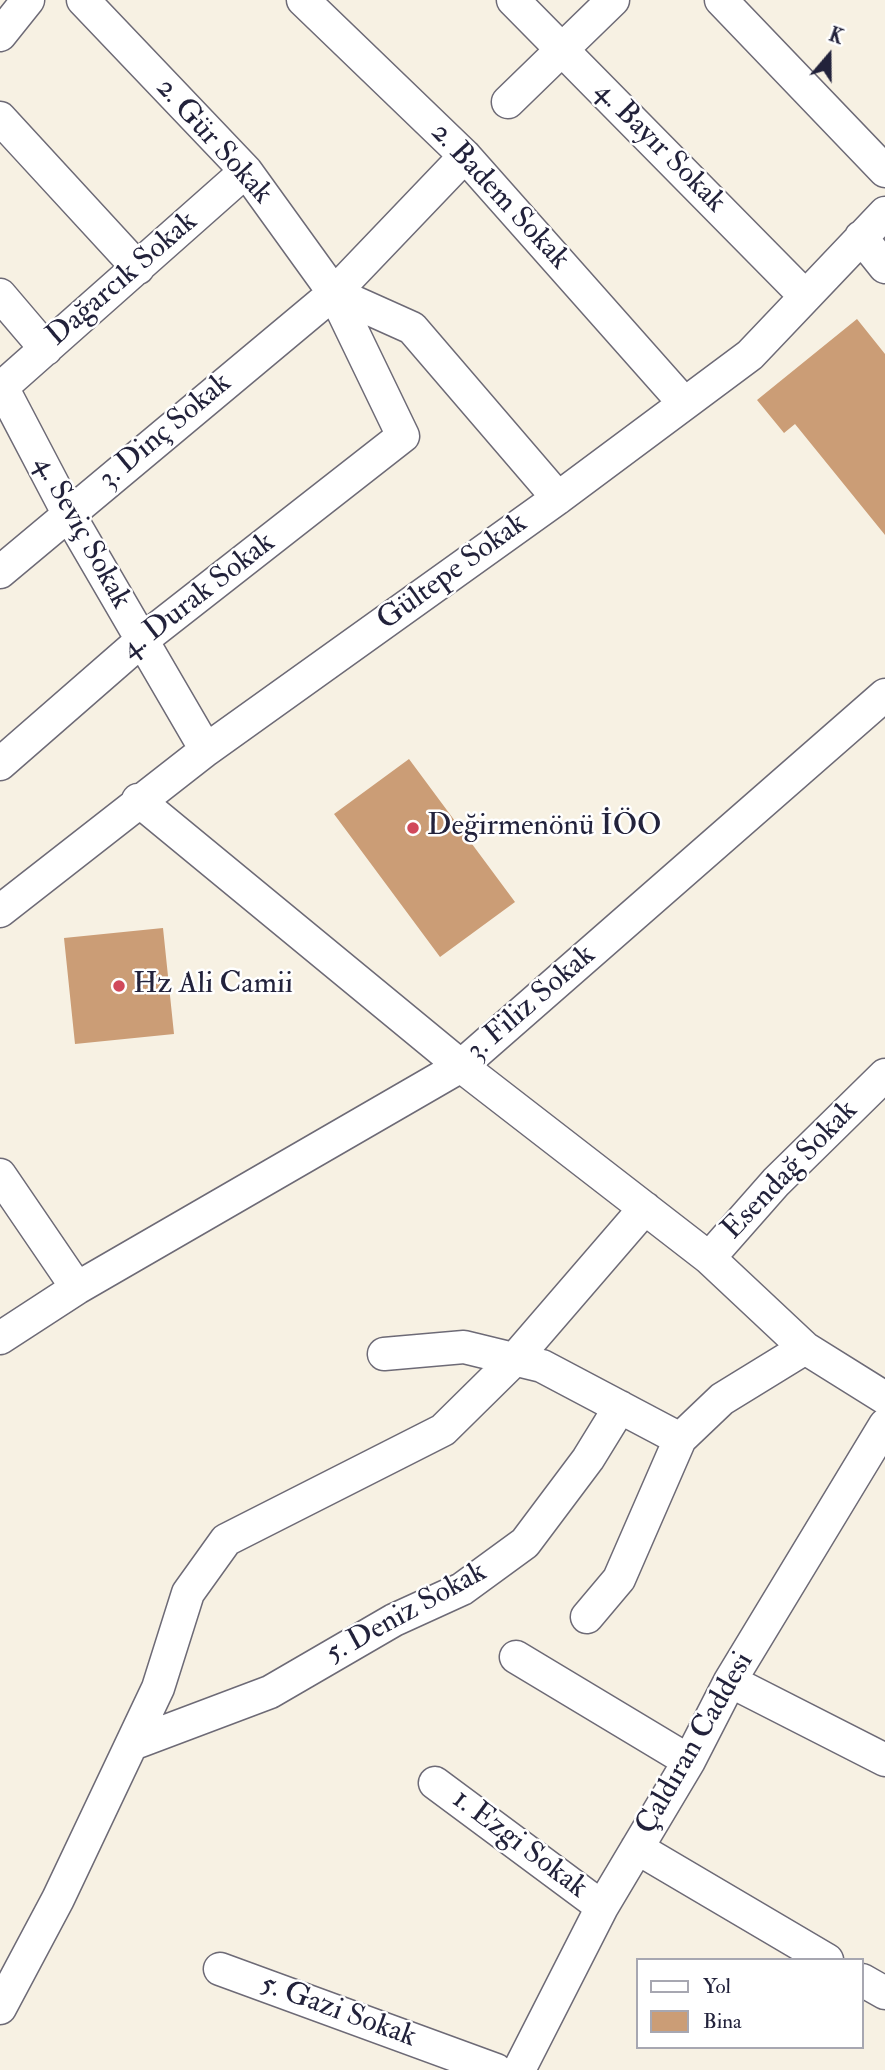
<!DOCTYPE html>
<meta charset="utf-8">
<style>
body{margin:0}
#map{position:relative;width:885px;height:2070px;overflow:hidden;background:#f7f1e3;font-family:"IM FELL Double Pica",serif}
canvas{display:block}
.legend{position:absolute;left:636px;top:1958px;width:228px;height:91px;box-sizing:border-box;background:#fff;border:2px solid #a7a7b1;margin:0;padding:9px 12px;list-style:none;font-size:21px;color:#22223b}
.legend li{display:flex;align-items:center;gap:14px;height:35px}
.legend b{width:35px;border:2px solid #a7a7b1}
.north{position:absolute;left:794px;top:21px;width:70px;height:70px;-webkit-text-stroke:5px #fff;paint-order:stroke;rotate:20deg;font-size:19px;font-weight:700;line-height:28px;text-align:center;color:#22223b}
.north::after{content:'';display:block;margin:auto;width:24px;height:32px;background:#22223b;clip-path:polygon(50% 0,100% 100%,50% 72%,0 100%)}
</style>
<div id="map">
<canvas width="885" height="2070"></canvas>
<ul class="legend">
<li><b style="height:9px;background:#fff"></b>Yol</li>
<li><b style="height:19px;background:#cb9d76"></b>Bina</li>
</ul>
<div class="north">K</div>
</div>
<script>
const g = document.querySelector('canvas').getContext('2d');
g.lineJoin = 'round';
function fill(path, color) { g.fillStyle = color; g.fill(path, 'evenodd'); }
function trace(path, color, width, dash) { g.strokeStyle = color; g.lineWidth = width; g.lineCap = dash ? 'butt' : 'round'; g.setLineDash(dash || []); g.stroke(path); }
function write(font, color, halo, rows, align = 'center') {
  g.font = font + ' "IM FELL Double Pica",serif'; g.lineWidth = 5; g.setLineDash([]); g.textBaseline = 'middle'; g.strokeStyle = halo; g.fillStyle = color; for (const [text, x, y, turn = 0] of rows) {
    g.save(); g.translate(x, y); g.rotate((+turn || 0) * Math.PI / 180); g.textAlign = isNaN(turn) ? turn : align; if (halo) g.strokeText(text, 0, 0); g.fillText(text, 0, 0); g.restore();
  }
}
const building = new Path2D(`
 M857,319L885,354V535L795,424L784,433L757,400Z
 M409,759L515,902L440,957L334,814Z
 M163,928L174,1034L75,1044L64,938Z`);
const street = new Path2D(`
 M303,0L465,156L684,403
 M513,0L805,296
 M721,0L885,171
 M0,35L28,0
 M508,102L613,0
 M0,118L138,268
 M861,237L885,267
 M334,293L412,328L558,498
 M0,295L46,349
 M2,387L68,513L206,750
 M0,389L246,171
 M0,572L334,293L465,156
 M0,764L141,641L403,436L334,293L246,171L83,0
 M138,800L461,1066L885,695
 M0,911L206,750L558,498L750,355L885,213
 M885,1075L776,1182L709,1258L805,1348L885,1398
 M0,1175L77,1288
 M0,1338L77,1288L461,1066L709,1258
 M384,1354L464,1347L542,1366L680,1439L722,1399L805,1348
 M587,1617L619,1579L680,1439
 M516,1657L689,1761
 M730,1681L885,1760
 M132,1744L270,1692L394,1620L462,1589L525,1543L588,1459L620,1407
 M435,1783L602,1907
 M637,1848L827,1960
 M220,1969L496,2070
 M862,1980L885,1993
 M0,2008L58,1899L158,1688L188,1593L226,1540L443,1430L513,1361L645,1208
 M519,2070L602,1907L689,1761L730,1681L885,1425`);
const markers = [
 [413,828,7,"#d1495b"],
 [119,986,7,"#d1495b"]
];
const streetNames = [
 ["2. Gür Sokak",213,142,48],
 ["4. Bayır Sokak",659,148,45],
 ["2. Badem Sokak",499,197,47],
 ["Dağarcık Sokak",123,280,-41],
 ["3. Dinç Sokak",166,432,-40],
 ["4. Seviç Sokak",81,533,61],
 ["Gültepe Sokak",453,573,-36],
 ["4. Durak Sokak",199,597,-38],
 ["3. Filiz Sokak",532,1004,-41],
 ["Esendağ Sokak",791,1171,-46],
 ["5. Deniz Sokak",407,1614,-29],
 ["Çaldıran Caddesi",696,1744,-60],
 ["1. Ezgi Sokak",519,1845,37],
 ["5. Gazi Sokak",338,2012,20]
];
const poiNames = [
 ["Değirmenönü İÖO",427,828],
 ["Hz Ali Camii",133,986]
];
fill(building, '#cb9d76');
trace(street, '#6d6a76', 35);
trace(street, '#fff', 32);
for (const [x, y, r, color] of markers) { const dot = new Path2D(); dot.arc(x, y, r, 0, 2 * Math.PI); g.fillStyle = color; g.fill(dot); trace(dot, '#fff', 2.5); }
write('30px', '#22223b', '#fff', streetNames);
write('30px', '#22223b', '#fff', poiNames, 'left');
</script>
